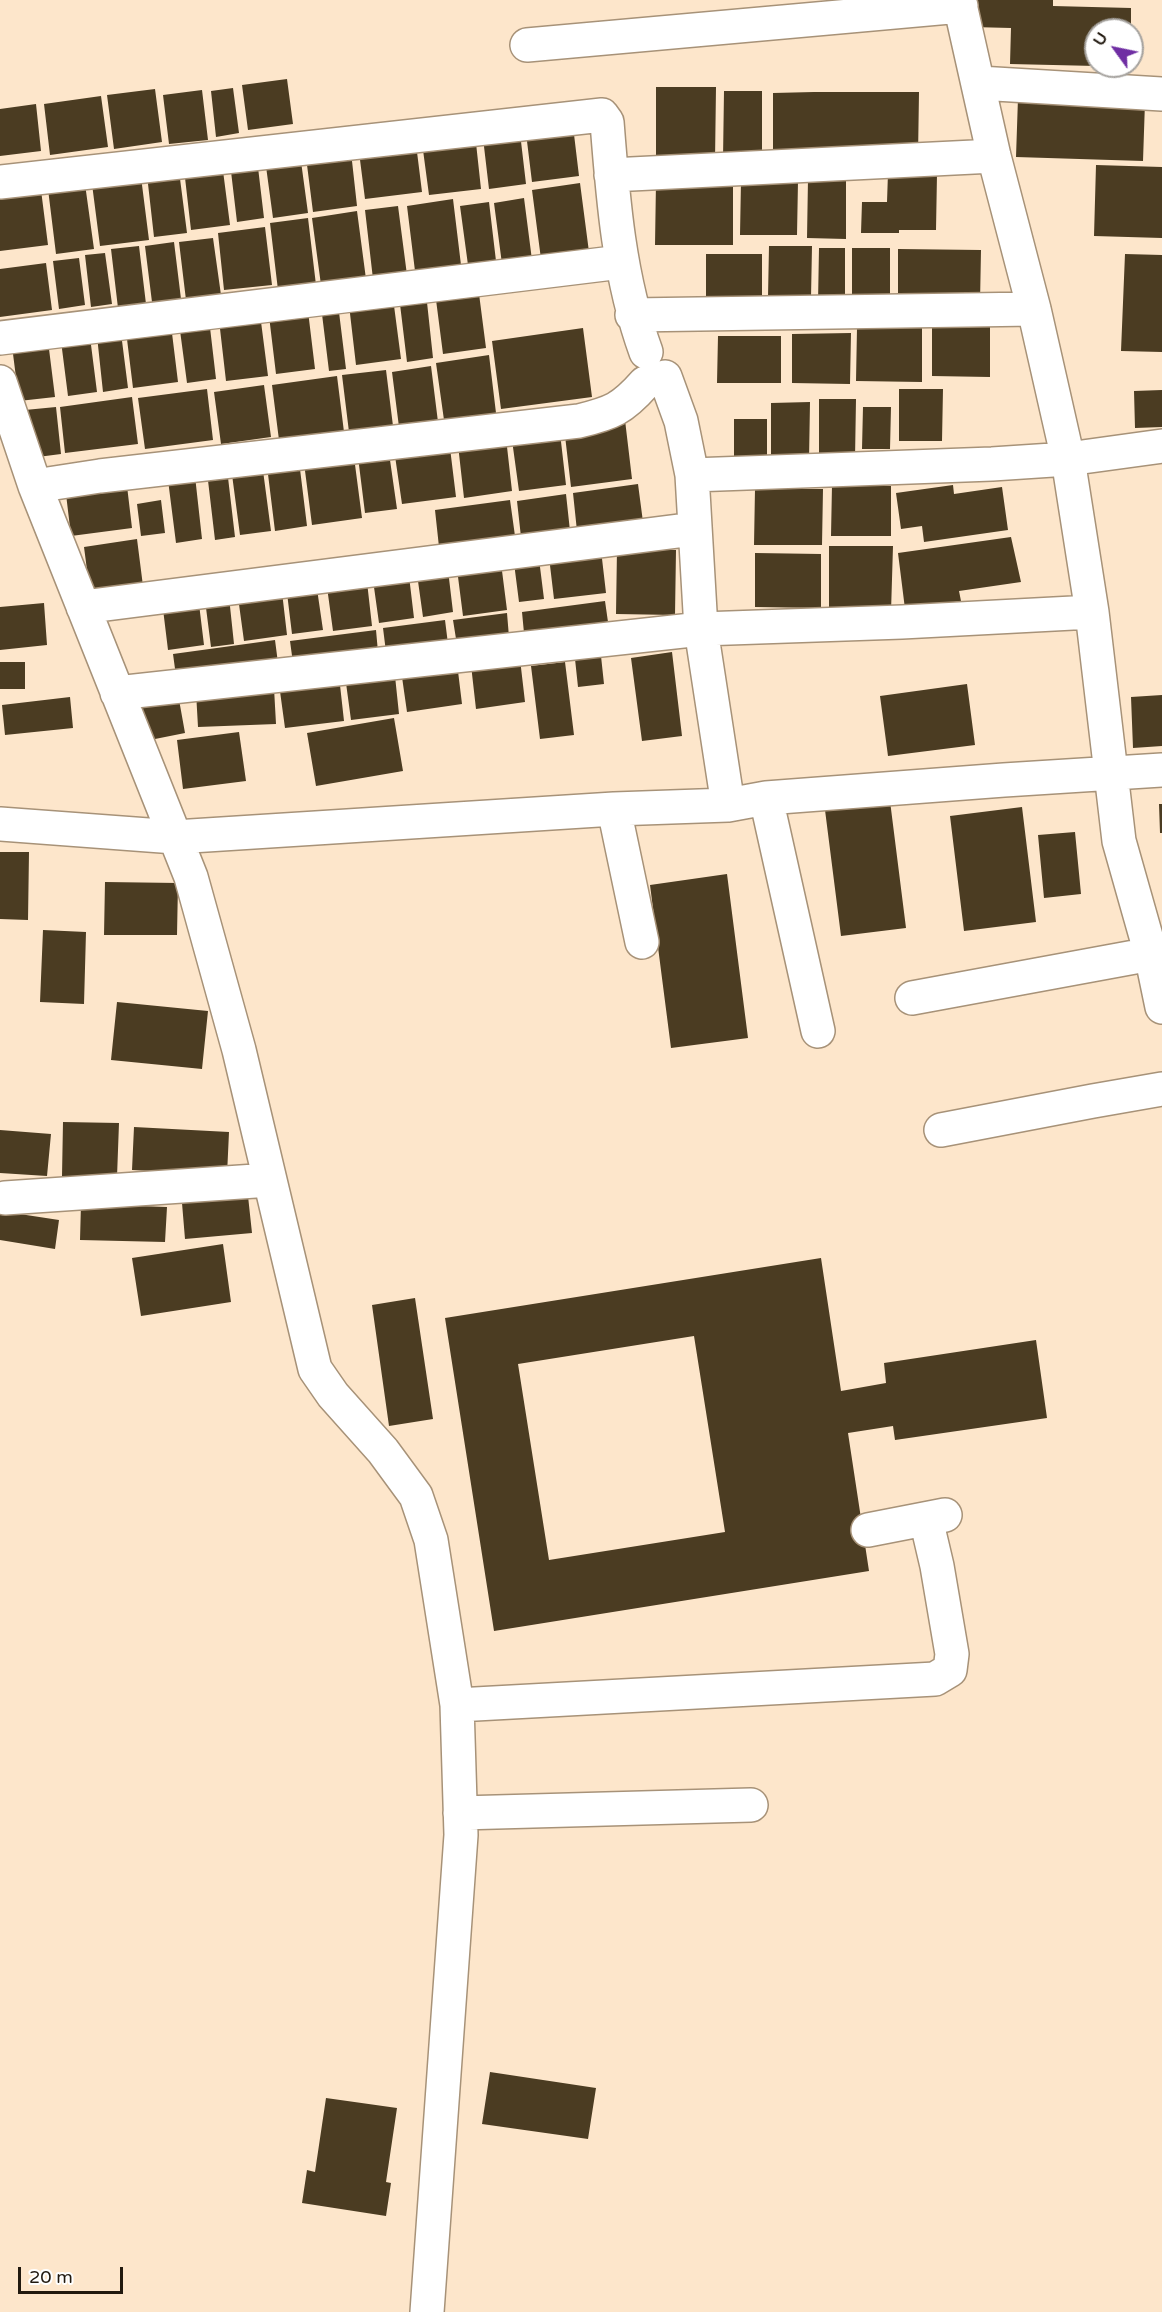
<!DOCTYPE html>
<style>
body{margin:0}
#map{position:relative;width:1162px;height:2312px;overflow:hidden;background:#fde6cb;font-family:"Varela Round",sans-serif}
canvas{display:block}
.north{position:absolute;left:1084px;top:18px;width:60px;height:60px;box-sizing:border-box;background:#fff;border:2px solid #a6a39f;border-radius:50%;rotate:303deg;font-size:16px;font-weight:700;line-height:24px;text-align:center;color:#21190f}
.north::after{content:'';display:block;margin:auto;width:21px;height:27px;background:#6f2ea3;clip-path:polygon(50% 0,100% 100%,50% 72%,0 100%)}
.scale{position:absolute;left:18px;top:2267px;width:105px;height:27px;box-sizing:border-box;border:3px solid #21190f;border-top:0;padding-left:8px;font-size:18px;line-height:21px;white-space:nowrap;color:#21190f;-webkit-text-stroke:4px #fff;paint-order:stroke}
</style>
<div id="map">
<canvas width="1162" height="2312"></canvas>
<div class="north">U</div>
<div class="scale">20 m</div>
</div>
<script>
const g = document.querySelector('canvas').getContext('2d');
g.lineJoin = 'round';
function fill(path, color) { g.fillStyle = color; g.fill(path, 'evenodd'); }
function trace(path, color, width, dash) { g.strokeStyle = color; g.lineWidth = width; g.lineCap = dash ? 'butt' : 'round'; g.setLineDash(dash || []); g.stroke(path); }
const building = new Path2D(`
 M973,0H1053V6L1131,8V30H1096V66L1010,64L1011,28L972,27Z
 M287,79L293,124L248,130L242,85Z
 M656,87H716L715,161L656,160Z
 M233,88L239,133L216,137L211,91Z
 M155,89L162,142L114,149L107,95Z
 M202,90L208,140L169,144L163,95Z
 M724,91H762V160L723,159Z
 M814,92H919L918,157L773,156V93Z
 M101,96L108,147L50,155L44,104Z
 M1018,98L1145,102L1143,161L1016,157Z
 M36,104L41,151L0,156V109Z
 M573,126L579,176L532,182L526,133Z
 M520,133L526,184L489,189L483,138Z
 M476,143L481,189L429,195L423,150Z
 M416,144L422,192L365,199L359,152Z
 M351,152L357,206L313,212L306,157Z
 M300,154L308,213L273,218L265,159Z
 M257,159L264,218L237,222L230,163Z
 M222,163L230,225L191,230L184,169Z
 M1096,165L1162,167V238L1094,236Z
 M179,171L187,233L154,237L147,175Z
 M888,173L937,174L936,230H899V233H861L862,202H887Z
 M141,177L149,240L100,246L92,184Z
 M808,179H846V239L807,238Z
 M741,181H798L797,235H740Z
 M656,182H733V245H655Z
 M580,183L589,252L541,259L532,190Z
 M85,184L94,249L56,254L48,189Z
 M41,190L48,245L0,251V196Z
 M524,198L532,260L502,264L494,203Z
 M453,199L461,265L415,271L407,206Z
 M489,202L496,261L468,265L460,206Z
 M398,206L407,275L373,279L365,210Z
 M357,211L366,279L321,285L312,218Z
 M308,218L316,285L278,290L270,223Z
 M265,227L272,285L224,290L218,233Z
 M213,238L221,295L186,300L179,242Z
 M174,242L181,299L152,302L145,246Z
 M139,246L146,304L118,308L111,249Z
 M769,246H812L811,298L768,297Z
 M819,248H845V303H818Z
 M852,248H890V303H852Z
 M898,249L981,250L980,303H898Z
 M105,253L112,304L91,307L85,255Z
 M706,254H762V297H706Z
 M1125,254L1162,255V352L1121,351Z
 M79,258L85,305L59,309L53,261Z
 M46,263L52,310L0,317V269Z
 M478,286L486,348L443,354L435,292Z
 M426,293L433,358L407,362L399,296Z
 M393,298L401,359L356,365L349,305Z
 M338,304L346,369L329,371L321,306Z
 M308,311L315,369L276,374L269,316Z
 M260,314L268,376L226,381L219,320Z
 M209,319L216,379L187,383L179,323Z
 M932,323L990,324V377L932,376Z
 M171,325L178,382L133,388L126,331Z
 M583,328L592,397L501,409L492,341Z
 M857,328H922V382L856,381Z
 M121,333L128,388L103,392L97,336Z
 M851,333L850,384L792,383V334Z
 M718,336H781V383H717Z
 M90,337L97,392L68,396L61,341Z
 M48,341L55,397L19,401L12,346Z
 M489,355L496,413L444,420L436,363Z
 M431,366L438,422L399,427L392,372Z
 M386,370L393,426L349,432L342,375Z
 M337,376L344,432L279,440L272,385Z
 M264,385L271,437L221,444L214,392Z
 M207,389L213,440L145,449L138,398Z
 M899,389H943L942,441H899Z
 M1162,390V427L1135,428L1134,391Z
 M132,397L138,444L65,453L60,407Z
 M819,399H856L855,459L819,458Z
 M810,402L809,460H771V403Z
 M56,407L61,454L30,458L25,410Z
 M863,407H891L890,449H862Z
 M734,419H767V459L734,458Z
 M625,420L632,479L571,487L564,427Z
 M560,433L566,485L519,491L512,440Z
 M506,438L512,491L464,498L458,445Z
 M450,448L456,497L402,504L395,456Z
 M389,453L397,509L365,513L358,457Z
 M354,457L362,518L312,525L304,463Z
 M299,461L307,526L275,531L267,466Z
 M262,463L271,531L240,535L231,467Z
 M227,469L235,537L215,540L207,472Z
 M195,476L202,539L176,543L168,480Z
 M638,484L643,522L577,531L573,493Z
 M832,485L891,486V536H831Z
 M953,485L954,494L1002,487L1008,530L924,542L922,526L901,529L896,493Z
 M127,486L132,528L71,536L66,494Z
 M755,489H823L822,545H754Z
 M566,494L570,531L521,537L517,501Z
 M161,500L165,533L141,536L137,504Z
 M510,500L515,536L439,547L435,510Z
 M1011,537L1021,582L959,591L961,601L905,609L898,553Z
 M137,539L143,586L90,593L84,547Z
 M829,546H893L891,612H829Z
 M617,549L676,550L675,615L616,614Z
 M601,550L606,593L554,599L549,557Z
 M755,553L821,554V608L755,607Z
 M539,559L544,599L519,602L514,563Z
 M501,563L507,610L463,616L457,569Z
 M448,570L453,612L423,617L417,574Z
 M409,576L414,618L379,623L373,580Z
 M367,582L372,626L333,631L327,587Z
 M317,589L323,630L292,634L287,593Z
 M282,592L287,635L244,641L238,597Z
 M229,597L234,644L211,647L205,600Z
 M605,601L608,622L524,633L522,612Z
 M44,603L47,645L0,650V607Z
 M199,604L204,645L168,650L163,609Z
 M507,613L509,637L457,645L453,620Z
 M445,620L448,644L386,652L383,628Z
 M376,630L378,652L293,663L290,641Z
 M275,640L278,663L176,676L173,654Z
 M672,652L682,736L642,741L631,658Z
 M601,656L604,684L578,687L575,659Z
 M520,659L525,702L476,709L471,665Z
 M0,662H25V689H0Z
 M565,662L574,735L540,739L531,666Z
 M457,663L462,704L407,712L401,670Z
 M339,676L344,721L285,728L279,684Z
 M395,676L399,714L351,720L346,683Z
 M967,684L975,745L888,756L880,696Z
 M274,688L276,724L198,727L196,692Z
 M178,694L185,733L145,741L138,702Z
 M1162,695V746L1133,748L1131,697Z
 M70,697L73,728L5,735L2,705Z
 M394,718L403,771L316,786L307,733Z
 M239,732L246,781L183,789L177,740Z
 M890,801L906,928L841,936L825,810Z
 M1159,804H1162V833H1160Z
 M1022,807L1036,922L964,931L950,816Z
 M1075,832L1081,894L1044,898L1038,835Z
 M0,852H29L28,920L0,919Z
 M727,874L748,1038L671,1048L650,885Z
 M105,882L178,883L177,935H104Z
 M43,930L86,932L84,1004L40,1002Z
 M117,1002L208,1011L202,1069L111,1060Z
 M63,1122L119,1123L117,1177L62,1176Z
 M134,1127L229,1132L227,1175L132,1170Z
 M0,1130L51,1134L47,1176L0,1173Z
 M248,1196L252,1233L185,1239L182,1203Z
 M81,1204L167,1207L165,1242L80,1240Z
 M0,1211L59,1220L55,1249L0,1240Z
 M223,1244L231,1302L141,1316L132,1258Z
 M821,1258L841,1391L886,1383L884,1363L1036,1340L1047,1418L895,1440L893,1426L848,1433L869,1571L494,1631L445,1318ZM694,1336L725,1532L549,1560L518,1364Z
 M415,1298L433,1419L389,1426L372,1305Z
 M490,2072L596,2088L588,2139L482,2124Z
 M326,2098L397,2108L386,2182L391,2183L386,2216L302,2203L307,2170L315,2172Z`);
const minor = new Path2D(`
 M959,0L994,156L1034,309L1068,459L1092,612L1119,841L1151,954L1162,1007
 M527,45L961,6
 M979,83L1162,94
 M611,175L994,156
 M0,182L602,115L607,122C613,200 619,278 646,352
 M632,315L1034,309
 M0,338L621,262
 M665,377L681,421L692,475L701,629L728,805
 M0,382L35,486L191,877L239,1050L315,1369L333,1395L383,1451L416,1496L431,1540L457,1705L461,1835L427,2312
 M692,475L992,464L1068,459L1162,446
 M35,486L100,476L579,421C612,413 622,409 645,383
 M83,607L694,529
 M117,693L701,629L902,622L1092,612
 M766,798L818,1031
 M614,809L642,942
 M0,824L175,837L614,809L728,805L766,798L1004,780L1162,770
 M912,998L1151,954
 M941,1130L1093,1101L1162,1089
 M5,1198L270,1180
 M868,1530L945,1515
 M457,1705L935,1679L950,1670L952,1654L937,1566L926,1519
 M460,1813L751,1805`);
fill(building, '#4b3c22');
trace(minor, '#a79278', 36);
trace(minor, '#fff', 33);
</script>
